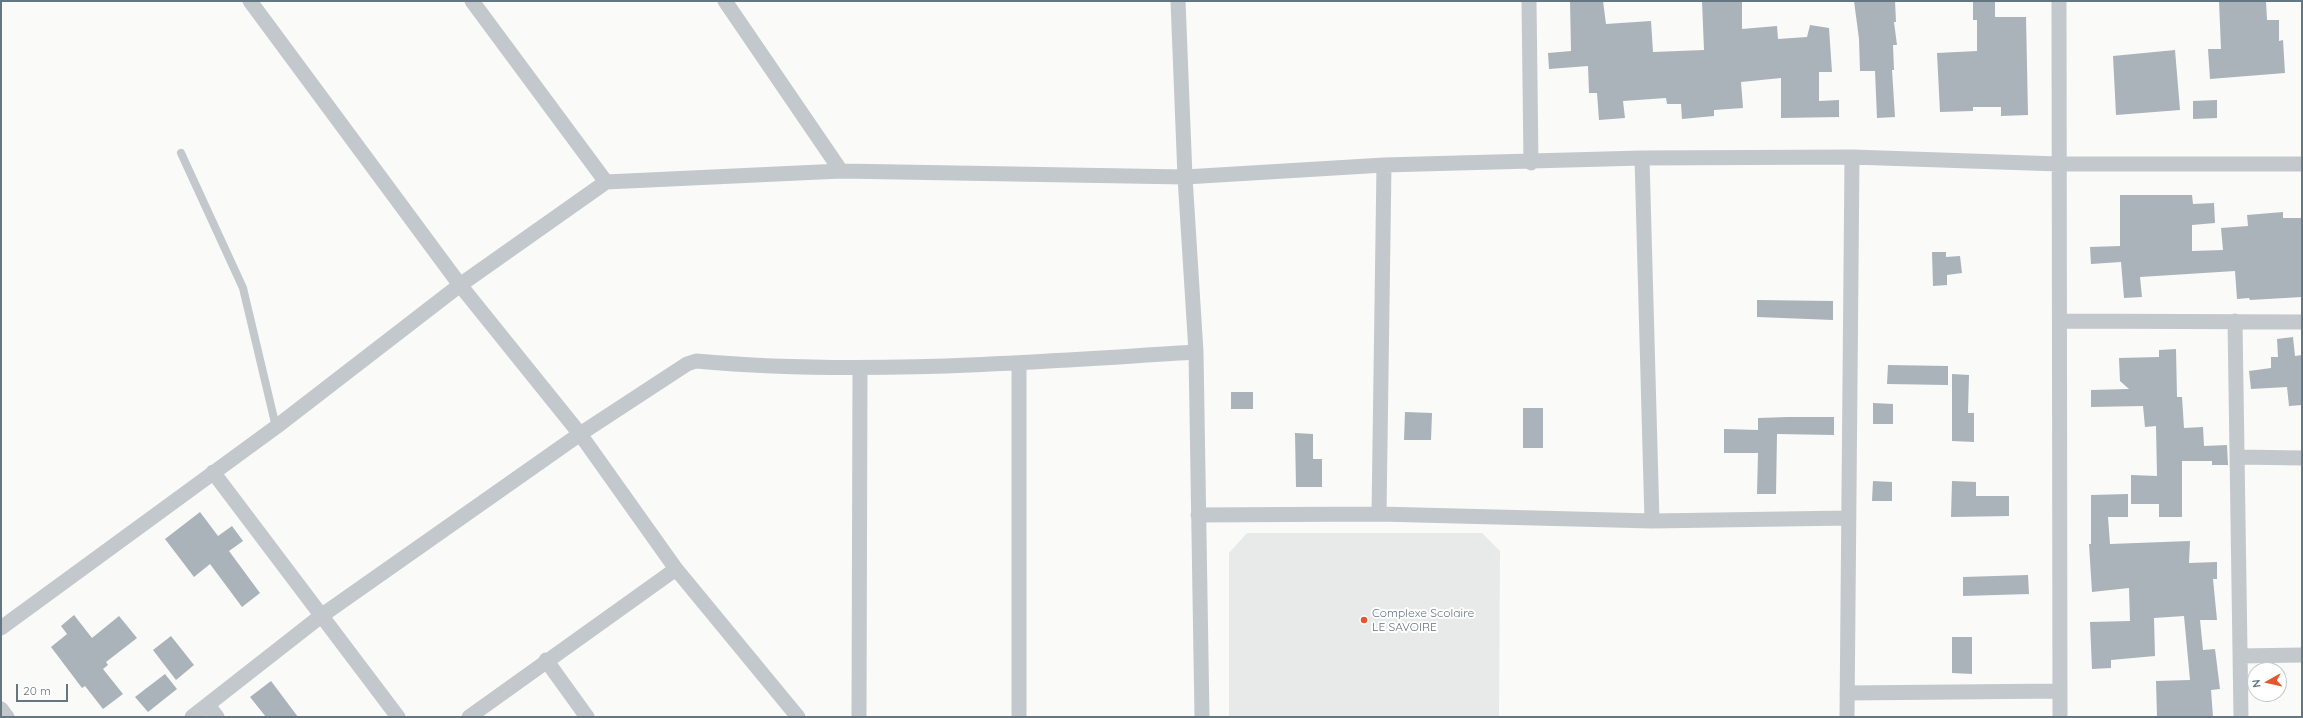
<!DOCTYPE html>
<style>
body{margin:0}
#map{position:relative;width:2303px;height:718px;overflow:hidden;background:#fafaf8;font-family:Quicksand,sans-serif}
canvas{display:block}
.frame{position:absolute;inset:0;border:2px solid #657683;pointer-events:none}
.north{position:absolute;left:2247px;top:662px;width:40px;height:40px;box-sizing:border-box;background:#fff;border:1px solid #c1c8cd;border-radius:50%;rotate:262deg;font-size:11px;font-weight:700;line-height:16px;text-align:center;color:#657683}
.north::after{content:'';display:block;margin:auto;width:14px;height:18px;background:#e4572e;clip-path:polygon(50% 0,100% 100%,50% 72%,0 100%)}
.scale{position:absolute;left:16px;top:684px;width:52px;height:18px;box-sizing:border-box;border:2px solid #657683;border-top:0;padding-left:5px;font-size:12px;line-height:14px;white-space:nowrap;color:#657683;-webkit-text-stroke:3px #fff;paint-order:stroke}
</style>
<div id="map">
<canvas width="2303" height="718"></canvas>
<div class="frame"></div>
<div class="north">N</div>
<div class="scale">20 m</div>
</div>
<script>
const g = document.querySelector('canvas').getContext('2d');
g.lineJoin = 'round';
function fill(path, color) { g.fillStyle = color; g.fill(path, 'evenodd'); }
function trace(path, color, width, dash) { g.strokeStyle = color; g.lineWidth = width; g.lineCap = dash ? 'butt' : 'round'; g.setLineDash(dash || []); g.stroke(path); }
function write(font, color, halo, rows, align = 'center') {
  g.font = font + ' Quicksand,sans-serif'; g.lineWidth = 4; g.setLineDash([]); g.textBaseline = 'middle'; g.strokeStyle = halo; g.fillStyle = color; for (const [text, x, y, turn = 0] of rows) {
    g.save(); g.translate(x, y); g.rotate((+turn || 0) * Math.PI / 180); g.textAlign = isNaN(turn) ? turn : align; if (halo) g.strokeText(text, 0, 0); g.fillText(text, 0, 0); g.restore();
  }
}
const built = new Path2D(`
 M1247,533H1482L1500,551L1499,717H1229V553Z`);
const building = new Path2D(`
 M1570,1H1603L1606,24L1651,21L1653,52L1704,50L1702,1H1742V29L1777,26L1778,39L1807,37L1810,25L1829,28L1832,72H1819V101L1839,100V117L1781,118V78L1741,82L1743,108L1714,110V116L1682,119L1681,104H1667L1666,98L1623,101L1625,118L1599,120L1597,93H1589L1588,66L1549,69L1548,53L1571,51Z
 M1854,1H1895L1896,22H1894L1897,45H1893L1894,70H1892L1895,117L1877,118L1875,71H1860L1859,39Z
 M1973,1H1995V17H2026L2028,115L2001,116V107H1973V111L1940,112L1937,53L1977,51V20H1973Z
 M2219,1H2266L2267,20H2279V41L2283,40L2285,73L2210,79L2208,49H2221Z
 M2175,50L2180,110L2116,115L2113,56Z
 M2217,100V118L2193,119V101Z
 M2120,195H2192L2193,204L2214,203L2215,223L2192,225V251L2223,250L2221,228L2248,226L2247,215L2283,212V218H2302V297L2250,300L2249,298L2237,299L2235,271L2140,277L2142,297L2124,298L2121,262L2091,264L2090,247L2120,246Z
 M1932,252H1946V257L1960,256L1962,273L1947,275V285L1933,286Z
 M1757,300L1833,301V320L1757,317Z
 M2293,337L2295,356L2302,355V405L2289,406L2287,387L2251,389L2249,371L2271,368V357H2278L2277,339Z
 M2176,349L2177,397H2182L2184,428L2203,427L2204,446L2227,445L2228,465H2212V461H2182V517H2159V504H2131V475L2157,476L2156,426L2145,427L2143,406L2091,407V390L2129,389L2120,381L2119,358L2159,357V350Z
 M1888,365L1948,366V385L1887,384Z
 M1952,374L1969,375L1968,413H1974V442L1952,441Z
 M1231,392H1253V409H1231Z
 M1873,403L1893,404V424H1873Z
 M1523,408H1543V448H1523Z
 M1405,412L1432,413L1431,440H1404Z
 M1788,417H1834V435L1777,434L1776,494H1757L1758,453H1724V429L1758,430V418Z
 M1295,433L1313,434V459H1322V487H1296Z
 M1873,481L1892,482V501H1872Z
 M1952,481L1976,482V496H2009V516L1951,517Z
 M2128,494V517H2108L2110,544L2190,541L2189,563L2217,562V579H2213L2217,620H2200L2203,650L2215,649L2220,689L2211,690L2213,717H2157L2156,681L2190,680L2184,616L2154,618L2155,656L2111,660V668L2092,669L2090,622L2130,621L2129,588L2092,592L2089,544H2091V495Z
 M200,512L218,536L232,526L243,541L229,551L260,593L242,607L210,564L194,577L165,539Z
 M2028,575L2029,594L1963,596V577Z
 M74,615L92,638L119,616L137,638L106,662L108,665L103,669L123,694L103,709L85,686L82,688L51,647L67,634L61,626Z
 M171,636L194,665L176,680L153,650Z
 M1952,637H1972V674L1952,673Z
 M165,674L177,689L148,712L135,697Z
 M271,681L298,717H266L250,697Z`);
const lane = new Path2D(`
 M181,153L243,288L276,427`);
const street = new Path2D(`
 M250,1L460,285L580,434L676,569L798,717
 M472,1L606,182
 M725,1L841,171
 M1178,1L1185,177L1196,352L1202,717
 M1529,1L1531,163
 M2059,1L2060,717
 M1642,158L1652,521
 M2060,321L2302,322
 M2235,321L2241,717
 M1019,363V717
 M2237,457L2302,458
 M213,472L398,717
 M1379,514L1384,165
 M1198,515L1379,514L1652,521L1849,518
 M1,628L276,427L460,285L606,182L841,171L1185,177L1384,165L1642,158L1852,157L2059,164H2302
 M2240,656L2302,655
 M546,660L587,717
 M1847,693L2060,691
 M208,705L217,717
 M1,709L7,717
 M192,717L321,616L580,434L687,364L696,361C862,376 1030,362 1196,352
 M469,717L676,569
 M859,717L860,368
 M1847,717L1852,157`);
const markers = [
 [1364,620,4,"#e4572e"]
];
const poiNames = [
 ["Complexe Scolaire",1372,613],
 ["LE SAVOIRE",1372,627]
];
fill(built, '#e8e9e9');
fill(building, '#aab3b9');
trace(lane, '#c3c8cc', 8);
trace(street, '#c3c8cc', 15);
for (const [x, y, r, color] of markers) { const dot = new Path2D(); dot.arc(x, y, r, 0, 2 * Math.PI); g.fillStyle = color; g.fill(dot); trace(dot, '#fff', 1.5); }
write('12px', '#657683', '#fff', poiNames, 'left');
</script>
